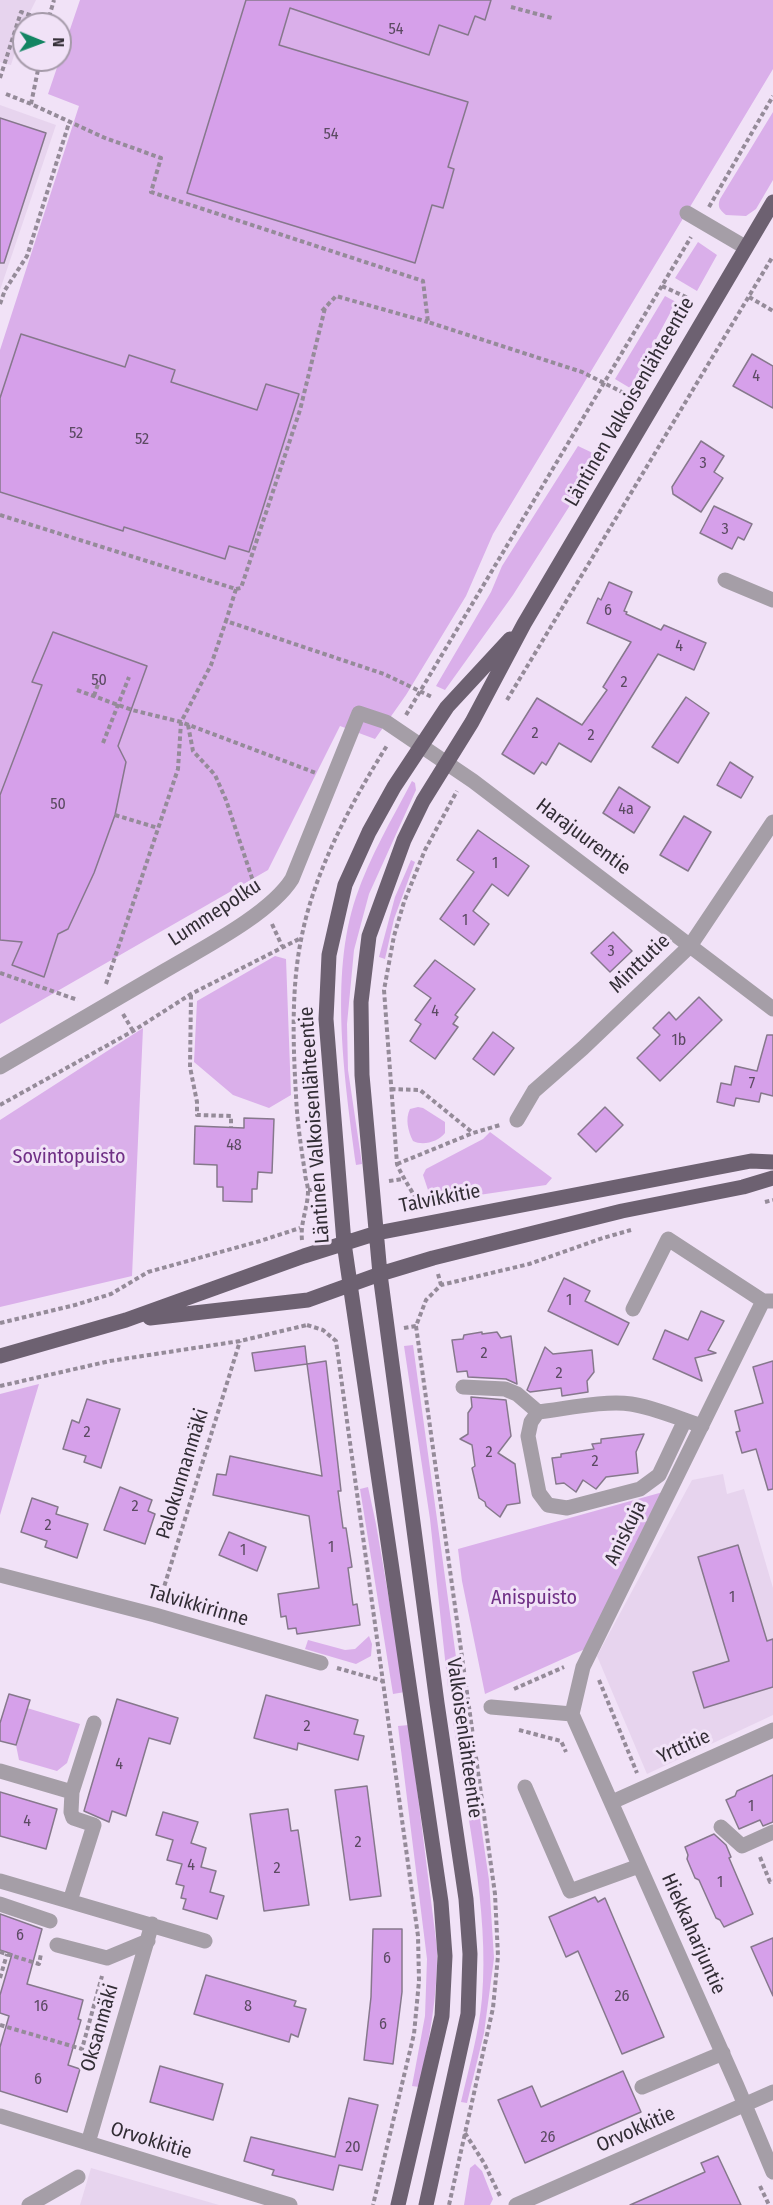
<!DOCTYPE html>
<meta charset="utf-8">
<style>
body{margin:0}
#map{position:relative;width:773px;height:2205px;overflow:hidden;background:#f1e2f7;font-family:"Fira Sans Condensed",sans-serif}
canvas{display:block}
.north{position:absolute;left:12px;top:12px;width:60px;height:60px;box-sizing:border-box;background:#f1e2f7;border:2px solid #a59aa9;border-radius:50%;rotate:91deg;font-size:16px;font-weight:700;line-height:24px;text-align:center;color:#322d35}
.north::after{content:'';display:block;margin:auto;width:21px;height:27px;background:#148563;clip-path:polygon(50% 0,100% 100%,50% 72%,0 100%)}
</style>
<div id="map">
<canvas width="773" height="2205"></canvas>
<div class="north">N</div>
</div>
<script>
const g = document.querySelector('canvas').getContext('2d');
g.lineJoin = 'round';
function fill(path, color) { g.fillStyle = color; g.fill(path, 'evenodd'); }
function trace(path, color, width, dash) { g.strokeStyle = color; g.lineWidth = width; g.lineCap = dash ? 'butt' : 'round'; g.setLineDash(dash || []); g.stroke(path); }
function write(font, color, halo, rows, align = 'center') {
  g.font = font + ' "Fira Sans Condensed",sans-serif'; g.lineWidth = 6; g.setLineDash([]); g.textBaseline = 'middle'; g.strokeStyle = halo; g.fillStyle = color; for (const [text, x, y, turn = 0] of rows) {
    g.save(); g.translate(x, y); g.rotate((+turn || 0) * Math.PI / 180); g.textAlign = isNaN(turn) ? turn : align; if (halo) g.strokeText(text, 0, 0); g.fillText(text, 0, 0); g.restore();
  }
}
const built = new Path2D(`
 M0,0H36L24,24L11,65L0,62Z
 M0,105L56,125L0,290Z
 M723,1474L727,1494L744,1489L773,1588V1715L647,1774L597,1656L692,1480Z
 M91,2168L219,2205H80Z`);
const green = new Path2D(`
 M80,0H773V69L493,534L466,596L406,695L375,739L340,726L268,870L0,1024V350L79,106L48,94Z
 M773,112V180L756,209L746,216L726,215C720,210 717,207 720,199Z
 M698,242L717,255L697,291L675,278Z
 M665,296L676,302L630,388L615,379Z
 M578,446L597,455L595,466L513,595L445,690L436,686L491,592L502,566Z
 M412,781L415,783L416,790L369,894L354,950L347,1024L348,1070L362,1164L356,1165C345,1083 329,976 356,897C370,856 392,819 412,781Z
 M411,860L415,862L394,919L385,959L379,957L395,897Z
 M275,956L286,959L291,1095L269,1108L233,1095L194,1062L197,1001Z
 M143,1028L132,1276L0,1307V1120Z
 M418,1107L423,1108L445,1122V1133C438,1142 423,1146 413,1141C408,1131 405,1119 410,1109Z
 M490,1132L552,1178L546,1185L432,1202L423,1175L426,1169L483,1139Z
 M413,1345L460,1686L448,1687L430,1519L404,1346Z
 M39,1384L0,1515V1394Z
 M368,1487L376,1524L405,1692L393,1694L360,1489Z
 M663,1492L585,1649L485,1694L462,1581L458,1549Z
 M369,1636L372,1644L371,1656L356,1664L305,1649L308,1640L345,1650L355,1649Z
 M27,1708L80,1724L67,1763L57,1771L19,1760L16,1745Z
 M453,1720H463L466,1723L489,1880L494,1958L484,2033L467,2103L461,2102C469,2067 479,2033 482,1998C490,1910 465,1808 453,1720Z
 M409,1725L437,1948C438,1996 429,2041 419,2087L412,2086L425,2016L427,1959L398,1726Z
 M475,2164L482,2171L493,2199L490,2205H464L470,2168Z`);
const building = new Path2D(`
 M246,0H491L485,20L475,16L468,35L439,25L429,55L290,8L279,45L468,102L448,167L454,169L443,208L432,205L415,263L187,193Z
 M0,118L46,133L4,263H0Z
 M21,334L125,367L129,355L175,370L171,382L257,410L266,384L299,394L249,552L229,546L225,559L124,527L123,531L0,492V398Z
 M752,354L773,366V408L733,386Z
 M701,441L724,456L714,472L723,478L701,512L673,494L672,487Z
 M714,506L752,524L744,540L738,537L732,549L700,533Z
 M609,582L632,592L624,611L627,612L626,614L661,630L664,625L706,643L694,670L658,654L591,762L559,743L546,765L542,762L534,774L502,754L537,698L582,725L607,690L603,687L631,642L587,623L598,598L601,600Z
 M53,632L147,666L118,746L126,762L115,815L94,873L68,929L58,934L44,977L12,965L22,942L0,940V795L42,685L32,682Z
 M686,697L709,713L678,763L652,747Z
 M730,762L753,777L741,798L717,785Z
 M619,787L650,807L634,833L603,813Z
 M684,816L711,832L688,871L660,855Z
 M478,830L529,866L508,896L492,884L473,911L489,924L474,945L440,919L474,872L457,860Z
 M613,932L632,951L610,972L591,953Z
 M435,960L475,989L455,1015L458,1017L453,1024L458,1027L435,1059L410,1041L421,1024L415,1020L431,998L414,986Z
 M699,997L722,1020L660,1081L637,1058L660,1035L653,1028L669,1012L676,1020Z
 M493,1032L514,1048L494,1075L473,1059Z
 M767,1035H773V1096L761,1093L759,1102L736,1098L734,1106L717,1102L721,1083L731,1085L735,1066L757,1071Z
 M605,1107L623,1125L596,1152L578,1134Z
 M244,1118L274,1119L272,1173L258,1172L257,1189H252V1202L223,1201V1187H217V1165L194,1164L195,1126L244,1128Z
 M564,1278L590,1291L585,1301L629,1323L618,1345L548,1311Z
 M701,1311L724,1321L708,1350L716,1353L695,1358L702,1381L653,1359L665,1330L688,1340Z
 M482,1332V1334L497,1332L501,1338L511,1336L517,1384L506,1379L468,1377L467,1371L457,1372L452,1340L463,1339L464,1335Z
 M305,1346L307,1364L255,1371L252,1353Z
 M545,1347L553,1354L592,1350L594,1372L587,1381L588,1392L562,1396L561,1388L530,1392L527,1390Z
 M326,1361L341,1491H338L343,1528H346L352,1567L348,1568L353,1605L357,1604L360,1625L297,1634L296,1628L288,1629L286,1616L281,1617L278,1594L319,1588L309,1516L213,1495L217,1474L226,1475L230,1456L322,1476L307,1364Z
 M773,1361V1489L768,1490L756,1449L742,1453L736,1432L740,1431L735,1411L763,1403L753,1367Z
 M471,1397L506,1400L511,1436L498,1453L515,1464L520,1503L507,1505L500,1517L486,1506L485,1502L479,1498L472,1468L475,1466L472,1445L460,1439L468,1434V1413L472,1407Z
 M87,1399L120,1409L101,1468L84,1462L86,1456L63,1449L72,1420L79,1423Z
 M644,1434L636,1452L638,1473L606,1477L596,1489L583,1480L576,1492L564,1483L556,1484L552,1458L561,1457V1454L594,1449L592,1444L601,1443V1439Z
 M120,1487L152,1500L148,1511L155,1514L145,1544L104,1530Z
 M32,1498L58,1507L56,1514L88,1524L77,1558L45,1547L47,1541L21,1532Z
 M229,1532L266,1547L257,1571L219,1555Z
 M738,1545L767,1641L773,1639V1687L704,1708L693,1672L729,1661L698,1557Z
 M9,1694L30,1700L16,1745L0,1741V1723Z
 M266,1695L358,1720L354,1734L364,1736L358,1760L298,1743L297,1750L254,1738Z
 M117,1699L178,1718L170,1744L149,1738L126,1816L112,1811L109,1822L84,1811Z
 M773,1775V1822L763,1826L760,1820L739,1829L726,1800L735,1796L737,1791Z
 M367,1786L381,1896L350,1900L335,1790Z
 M0,1792L57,1809L46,1849L0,1836Z
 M288,1809L291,1831L298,1830L309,1905L264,1911L250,1814Z
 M163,1812L198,1822L191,1843L206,1848L201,1867L216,1871L210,1892L224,1896L217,1919L183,1909L186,1899L181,1898L184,1886L176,1884L182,1864L167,1860L173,1840L156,1835Z
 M714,1834L726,1845L731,1857L729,1858L753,1914L724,1927L720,1920L716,1918L699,1880L695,1878L687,1859L688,1855L685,1847Z
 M595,1897L598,1902L605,1898L664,2037L622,2054L578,1951L566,1957L549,1917Z
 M0,1914L42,1929L27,1984L83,2000L78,2019L81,2020L68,2065L80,2069L67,2112L0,2091V2047L9,2016L0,2013V1995L12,1954L0,1950Z
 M373,1929H402V1992L393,2064L364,2060L371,1997Z
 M773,1938V1996L751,1947Z
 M206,1975L296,2001L294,2006L306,2009L298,2037L291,2034L289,2042L194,2014Z
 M160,2066L223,2084L213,2120L150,2102Z
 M623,2071L641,2112L525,2163L498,2100L532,2086L541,2107Z
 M349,2098L378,2105L362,2170L339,2165L333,2190L272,2175L274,2170L244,2161L251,2137L335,2157Z
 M718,2156L741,2205H630L705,2172L701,2163Z`);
const path = new Path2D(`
 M511,7L552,18
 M47,24L54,0
 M0,78L21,12L48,21
 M6,94L31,104L105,138L161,158L151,192L423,281L428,322L582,372L630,396L687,298
 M31,104L40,60
 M709,207L773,96
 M662,286L688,298
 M749,297L773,311
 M0,304L5,290L27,256L69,123
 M322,311L336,296L428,322
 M0,515L236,589L226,621L384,674L432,697
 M236,589L241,588L300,410L325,308
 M77,690L132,710L181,722L211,665L226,621
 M94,696L99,681
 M507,700L773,256
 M406,715L691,237
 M188,725L193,751L215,775L226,800L256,890
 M103,743L129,677
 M115,815L158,828
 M272,924L282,946
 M0,973L78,1000
 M106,984L178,769L181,722L316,773
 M191,995L190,1067L197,1102V1115L231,1116V1127
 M123,1014L133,1031
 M391,1089L420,1090L473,1133
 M0,1105L133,1031L191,994L301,938
 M397,1164L473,1133L500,1125
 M389,1181L403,1179
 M308,1190H322
 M765,1202L773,1200
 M419,1206C413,1191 403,1179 397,1164L384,990L394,936L404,902L425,850L457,791
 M302,1240C300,1222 308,1208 308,1191C308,1185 305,1178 305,1173C301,1147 297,1121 296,1095C293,1045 291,985 302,935C315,870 352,801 388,744
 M438,1274L441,1285
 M0,1323L75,1305L111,1294L148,1272L260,1241L300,1228
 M307,1325L323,1330L336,1341L418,1936L419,1981L414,2034L373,2205
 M416,1326L495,1894L498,1956L493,2008L449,2205
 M404,1328L416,1326L426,1300L441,1285L529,1264L603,1238L631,1230
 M0,1386L110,1361L240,1341L307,1325
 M160,1600L240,1341
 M337,1668L383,1681
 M599,1680L637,1773
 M514,1689L564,1667
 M519,1730L561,1741L566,1752
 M760,1857L770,1882L773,1881
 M0,1952L39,1964L41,1954
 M0,1978L7,1954
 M0,2025L82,2049L102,1976
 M465,2133L484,2163L500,2196
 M760,2186L769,2205`);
const minor = new Path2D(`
 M687,213L745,247
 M725,580L773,600
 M0,1067C55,1035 111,1002 166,970C203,948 270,914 292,879L359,713L386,722L473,781L773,1009
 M517,1120L534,1091L583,1048L690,946L773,822
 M633,1309L668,1239L763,1301H773
 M463,1387L505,1389L517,1394L538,1412
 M685,1420L659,1475L640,1489L567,1508L548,1505L539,1493L528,1436L531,1422L538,1412C565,1409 605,1400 631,1404C653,1407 680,1419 702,1426
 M0,1575L155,1615L321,1663
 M491,1707L572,1714
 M572,1714L737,2086L773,2172
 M572,1714L583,1667L763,1301
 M0,1771L72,1792L94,1723
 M525,1787L570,1891L639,1866
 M612,1802L773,1730
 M721,1827L742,1846L773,1832
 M0,1881L205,1941
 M70,1901L94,1825L73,1818L71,1812L72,1792
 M0,1904L50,1921
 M57,1945L107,1958L148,1941
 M642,2087L723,2053
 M0,2116L290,2205
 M88,2143L152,1924
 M29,2205L78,2177
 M516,2205L773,2092`);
const major = new Path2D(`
 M150,1318L308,1300L380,1274L433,1258L622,1211L743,1187L773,1178
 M0,1356L126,1320L304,1256L377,1233L751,1161L773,1162
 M398,2205L442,2016L445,1956L441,1902L344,1243L326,1019L328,977L329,955L345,885L369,832L394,787L447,707L510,639
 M426,2205L468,2014L470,1954L466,1899L437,1703L380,1274L362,1075L361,1002L369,936L404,840L423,801L472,722L524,624L773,202`);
const numberNames = [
 ["54",396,30],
 ["54",331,135],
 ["4",756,377],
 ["52",76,434],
 ["52",142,440],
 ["3",703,464],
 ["3",725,530],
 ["6",608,611],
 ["4",679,647],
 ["50",99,681],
 ["2",624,683],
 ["2",535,734],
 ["2",591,736],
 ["50",58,805],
 ["4a",626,810],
 ["1",495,864],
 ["1",465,921],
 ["3",611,952],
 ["4",435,1012],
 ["1b",679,1041],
 ["7",752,1084],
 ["48",234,1146],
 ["1",569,1301],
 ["2",484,1354],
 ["2",559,1374],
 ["2",87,1433],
 ["2",489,1453],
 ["2",595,1462],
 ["2",135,1507],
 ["2",48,1526],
 ["1",331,1548],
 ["1",243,1551],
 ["1",732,1598],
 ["2",307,1727],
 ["4",119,1765],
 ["1",751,1807],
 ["4",27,1822],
 ["2",358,1843],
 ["4",191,1866],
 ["2",277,1869],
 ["1",720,1883],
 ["6",20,1936],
 ["6",387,1959],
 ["26",622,1997],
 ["16",41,2007],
 ["8",248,2007],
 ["6",383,2025],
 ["6",38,2080],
 ["26",548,2138],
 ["20",353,2148]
];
const streetNames = [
 ["Läntinen Valkoisenlähteentie",630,402,-60],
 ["Harajuurentie",583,837,37],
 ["Lummepolku",215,913,-33],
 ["Minttutie",640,964,-44],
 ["Läntinen Valkoisenlähteentie",315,1125,-94],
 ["Talvikkitie",440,1199,-11],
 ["Palokunnanmäki",183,1474,-73],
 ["Aniskuja",626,1533,-64],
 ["Talvikkirinne",198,1606,16],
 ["Valkoisenlähteentie",464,1738,82],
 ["Yrttitie",684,1747,-24],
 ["Hiekkaharjuntie",693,1934,66],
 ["Oksanmäki",100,2028,-74],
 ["Orvokkitie",636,2130,-24],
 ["Orvokkitie",151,2141,17]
];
const parkNames = [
 ["Sovintopuisto",69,1157],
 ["Anispuisto",534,1598]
];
fill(built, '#e7d4ee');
fill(green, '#daafea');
fill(building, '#d6a0ea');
trace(building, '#86788c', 1.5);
trace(path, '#958b99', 4, [4.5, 3]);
trace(minor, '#a59ea7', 15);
trace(major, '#6d6171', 15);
write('16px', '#5b4a62', null, numberNames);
write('20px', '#322d35', '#f1e2f7', streetNames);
write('20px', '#703086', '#f1e2f7', parkNames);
</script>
